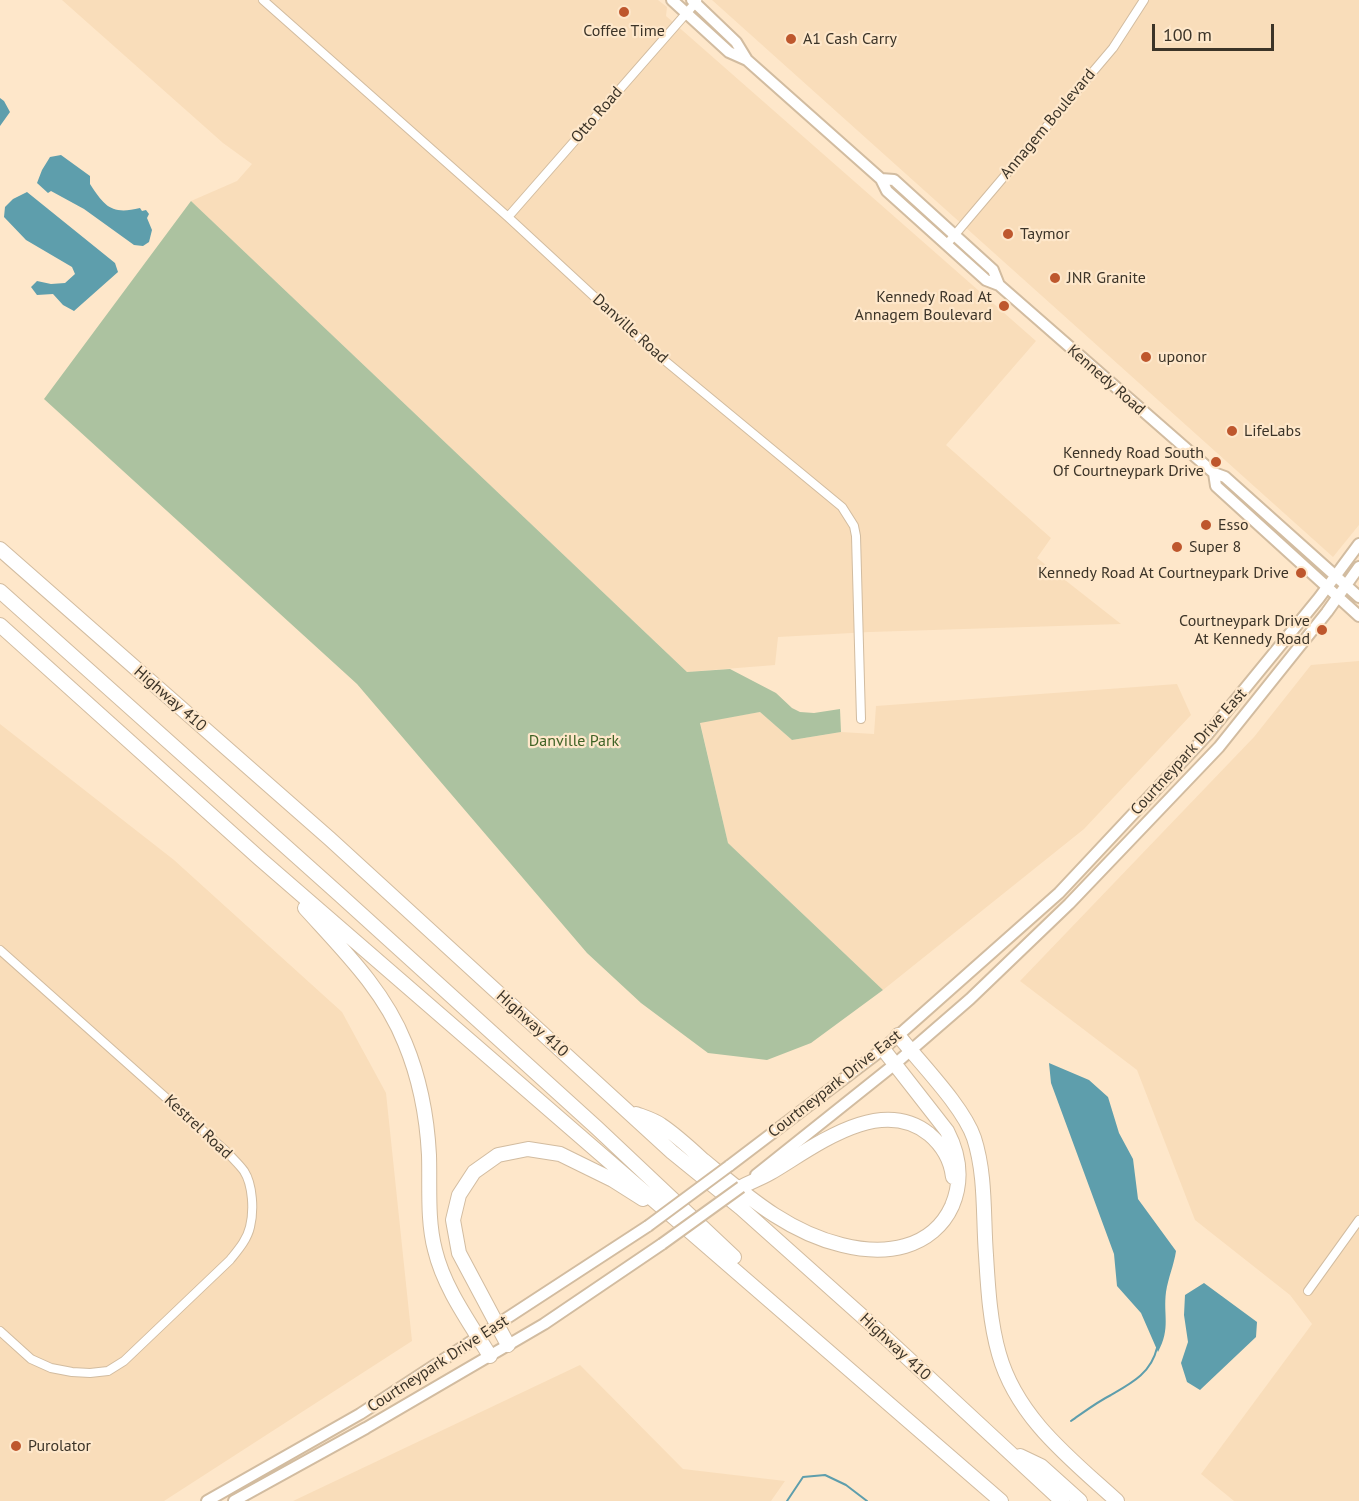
<!DOCTYPE html>
<style>
body{margin:0}
#map{position:relative;width:1359px;height:1501px;overflow:hidden;background:#fee7ca;font-family:"PT Sans",sans-serif}
canvas{display:block}
.scale{position:absolute;left:1152px;top:24px;width:122px;height:27px;box-sizing:border-box;border:3px solid #3c3428;border-top:0;padding-left:8px;font-size:18px;line-height:21px;white-space:nowrap;color:#3c3428;-webkit-text-stroke:4px #fee7ca;paint-order:stroke}
</style>
<div id="map">
<canvas width="1359" height="1501"></canvas>
<div class="scale">100 m</div>
</div>
<script>
const g = document.querySelector('canvas').getContext('2d');
g.lineJoin = 'round';
function fill(path, color) { g.fillStyle = color; g.fill(path, 'evenodd'); }
function trace(path, color, width, dash) { g.strokeStyle = color; g.lineWidth = width; g.lineCap = dash ? 'butt' : 'round'; g.setLineDash(dash || []); g.stroke(path); }
function write(font, color, halo, rows, align = 'center') {
  g.font = font + ' "PT Sans",sans-serif'; g.lineWidth = 4.5; g.setLineDash([]); g.textBaseline = 'middle'; g.strokeStyle = halo; g.fillStyle = color; for (const [text, x, y, turn = 0] of rows) {
    g.save(); g.translate(x, y); g.rotate((+turn || 0) * Math.PI / 180); g.textAlign = isNaN(turn) ? turn : align; if (halo) g.strokeText(text, 0, 0); g.fillText(text, 0, 0); g.restore();
  }
}
const built = new Path2D(`
 M62,0H658L667,7L666,16L1036,341L946,445L1051,538L1037,558L1121,624L870,632L778,637L775,665L687,672L191,201L237,181L252,164L223,143Z
 M712,0H1359V525L1333,557Z
 M1359,661V1501H1234L1201,1474L1312,1324L1290,1295L1195,1220L1137,1070L1020,981L1254,737L1311,665Z
 M1177,684L1191,715L1084,829L883,990L728,843L700,722L760,712L792,740L841,732L874,734L876,706Z
 M0,724L174,860L342,1012L386,1093L412,1341L164,1501H0Z
 M580,1365L683,1469L785,1481L771,1501H293Z`);
const green = new Path2D(`
 M191,201L687,672L730,669L776,693L792,708L800,712L814,713L840,709L841,732L792,740L760,712L700,723L728,843L883,990L811,1043L767,1060L708,1053L641,1003L587,953L357,684L44,399Z`);
const water = new Path2D(`
 M0,98L4,101L10,112L0,126Z
 M61,155L90,176V184C105,207 112,215 140,208L142,211L146,210L149,214L147,218L152,230L149,242L143,246L134,245L84,209L51,191L48,193L37,183L42,170L50,157Z
 M27,192L115,263L118,272L74,311L63,305L53,294L37,295L31,287L37,281L51,284L65,283L75,274L72,267L26,240L4,217L5,207L13,199Z
 M1049,1063L1089,1080L1108,1097L1119,1133L1133,1159L1138,1199L1176,1251C1174,1265 1168,1278 1166,1292C1163,1315 1171,1328 1158,1352L1141,1313L1117,1286L1114,1254L1051,1083Z
 M1204,1283L1257,1322L1256,1337L1200,1390L1187,1382L1181,1363L1188,1342L1184,1315L1185,1295Z`);
const stream = new Path2D(`
 M1071,1421C1084,1412 1097,1402 1111,1395C1132,1383 1151,1373 1157,1348
 M787,1501L803,1477L825,1475L846,1485L867,1501`);
const minor = new Path2D(`
 M263,0L508,217L652,350L842,507L854,526L856,536L861,719
 M508,217L697,1
 M947,244L1113,48L1144,0
 M0,950L228,1153C233,1159 239,1164 244,1171C253,1185 254,1211 250,1227C247,1240 238,1250 230,1260L124,1361L108,1371L90,1373L72,1372L51,1368L31,1359L0,1331
 M1308,1291L1359,1220`);
const secondary = new Path2D(`
 M672,0L729,52L747,60
 M692,0L736,42L747,60L881,179L887,191L986,280L999,285L1214,473L1225,477L1359,597
 M881,179L894,180L993,270L999,285
 M1214,473L1216,486L1359,616
 M729,1166L883,1049L1059,893L1207,735L1319,598L1359,544
 M756,1175L895,1064L970,999L1069,904L1219,747L1327,612L1359,567
 M207,1501L360,1414L648,1226
 M234,1501L366,1428L544,1324L662,1244`);
const motorway = new Path2D(`
 M0,549L330,839L672,1152L741,1208L872,1325L1062,1501
 M0,591L340,895L597,1128L734,1257
 M0,625L259,858L1001,1501
 M305,908C343,950 384,990 405,1043C420,1079 427,1117 429,1155C430,1186 427,1220 435,1250C444,1288 470,1323 490,1356
 M898,1035C920,1063 963,1106 974,1138C986,1175 983,1216 986,1255C988,1288 990,1323 999,1354C1017,1418 1071,1459 1117,1501
 M636,1114C644,1117 654,1120 661,1125C676,1135 690,1148 703,1160C746,1195 787,1232 842,1245C862,1250 884,1252 905,1246C926,1240 943,1226 952,1206C963,1180 960,1156 947,1131L883,1049
 M741,1187C751,1182 761,1178 770,1173C813,1148 879,1094 929,1134C942,1145 951,1160 953,1177
 M508,1345L459,1253L453,1220L459,1195L474,1172L498,1155L528,1149L560,1154L613,1180L643,1199
 M1020,1456L1041,1466L1080,1501`);
const secondaryBridge = new Path2D(`
 M648,1226L729,1166
 M662,1244L741,1187`);
const markers = [
 [624,12,6,"#be572d"],
 [791,39,6,"#be572d"],
 [1008,234,6,"#be572d"],
 [1055,278,6,"#be572d"],
 [1004,306,6,"#be572d"],
 [1146,357,6,"#be572d"],
 [1232,431,6,"#be572d"],
 [1216,462,6,"#be572d"],
 [1206,525,6,"#be572d"],
 [1177,547,6,"#be572d"],
 [1301,573,6,"#be572d"],
 [1322,630,6,"#be572d"],
 [16,1446,6,"#be572d"]
];
const poiNames = [
 ["Coffee Time",624,31,"center"],
 ["A1 Cash Carry",803,39],
 ["Taymor",1020,234],
 ["JNR Granite",1067,278],
 ["Kennedy Road At",992,297,"right"],
 ["Annagem Boulevard",992,315,"right"],
 ["uponor",1158,357],
 ["LifeLabs",1244,431],
 ["Kennedy Road South",1204,453,"right"],
 ["Of Courtneypark Drive",1204,471,"right"],
 ["Esso",1218,525],
 ["Super 8",1189,547],
 ["Kennedy Road At Courtneypark Drive",1289,573,"right"],
 ["Courtneypark Drive",1310,621,"right"],
 ["At Kennedy Road",1310,639,"right"],
 ["Purolator",28,1446]
];
const streetNames = [
 ["Otto Road",597,115,-49],
 ["Annagem Boulevard",1048,124,-50],
 ["Danville Road",630,329,42],
 ["Kennedy Road",1106,380,41],
 ["Highway 410",170,699,41],
 ["Courtneypark Drive East",1189,752,-48],
 ["Highway 410",532,1024,42],
 ["Courtneypark Drive East",835,1084,-38],
 ["Kestrel Road",198,1127,43],
 ["Highway 410",895,1347,43],
 ["Courtneypark Drive East",438,1364,-33]
];
const parkNames = [
 ["Danville Park",574,741]
];
fill(built, '#f9ddba');
fill(green, '#acc2a0');
fill(water, '#5e9eac');
trace(stream, '#5e9eac', 2);
trace(minor, '#d2bca0', 10);
trace(secondary, '#d2bca0', 14);
trace(motorway, '#d2bca0', 16);
trace(minor, '#fff', 8);
trace(secondary, '#fff', 10);
trace(motorway, '#fff', 14);
trace(secondaryBridge, '#d2bca0', 14, []);
trace(secondaryBridge, '#fff', 10);
for (const [x, y, r, color] of markers) { const dot = new Path2D(); dot.arc(x, y, r, 0, 2 * Math.PI); g.fillStyle = color; g.fill(dot); trace(dot, '#fee7ca', 2); }
write('16px', '#3c3428', '#fee7ca', poiNames, 'left');
write('16px', '#3c3428', '#fee7ca', streetNames);
write('16px', '#3f6225', '#fee7ca', parkNames);
</script>
